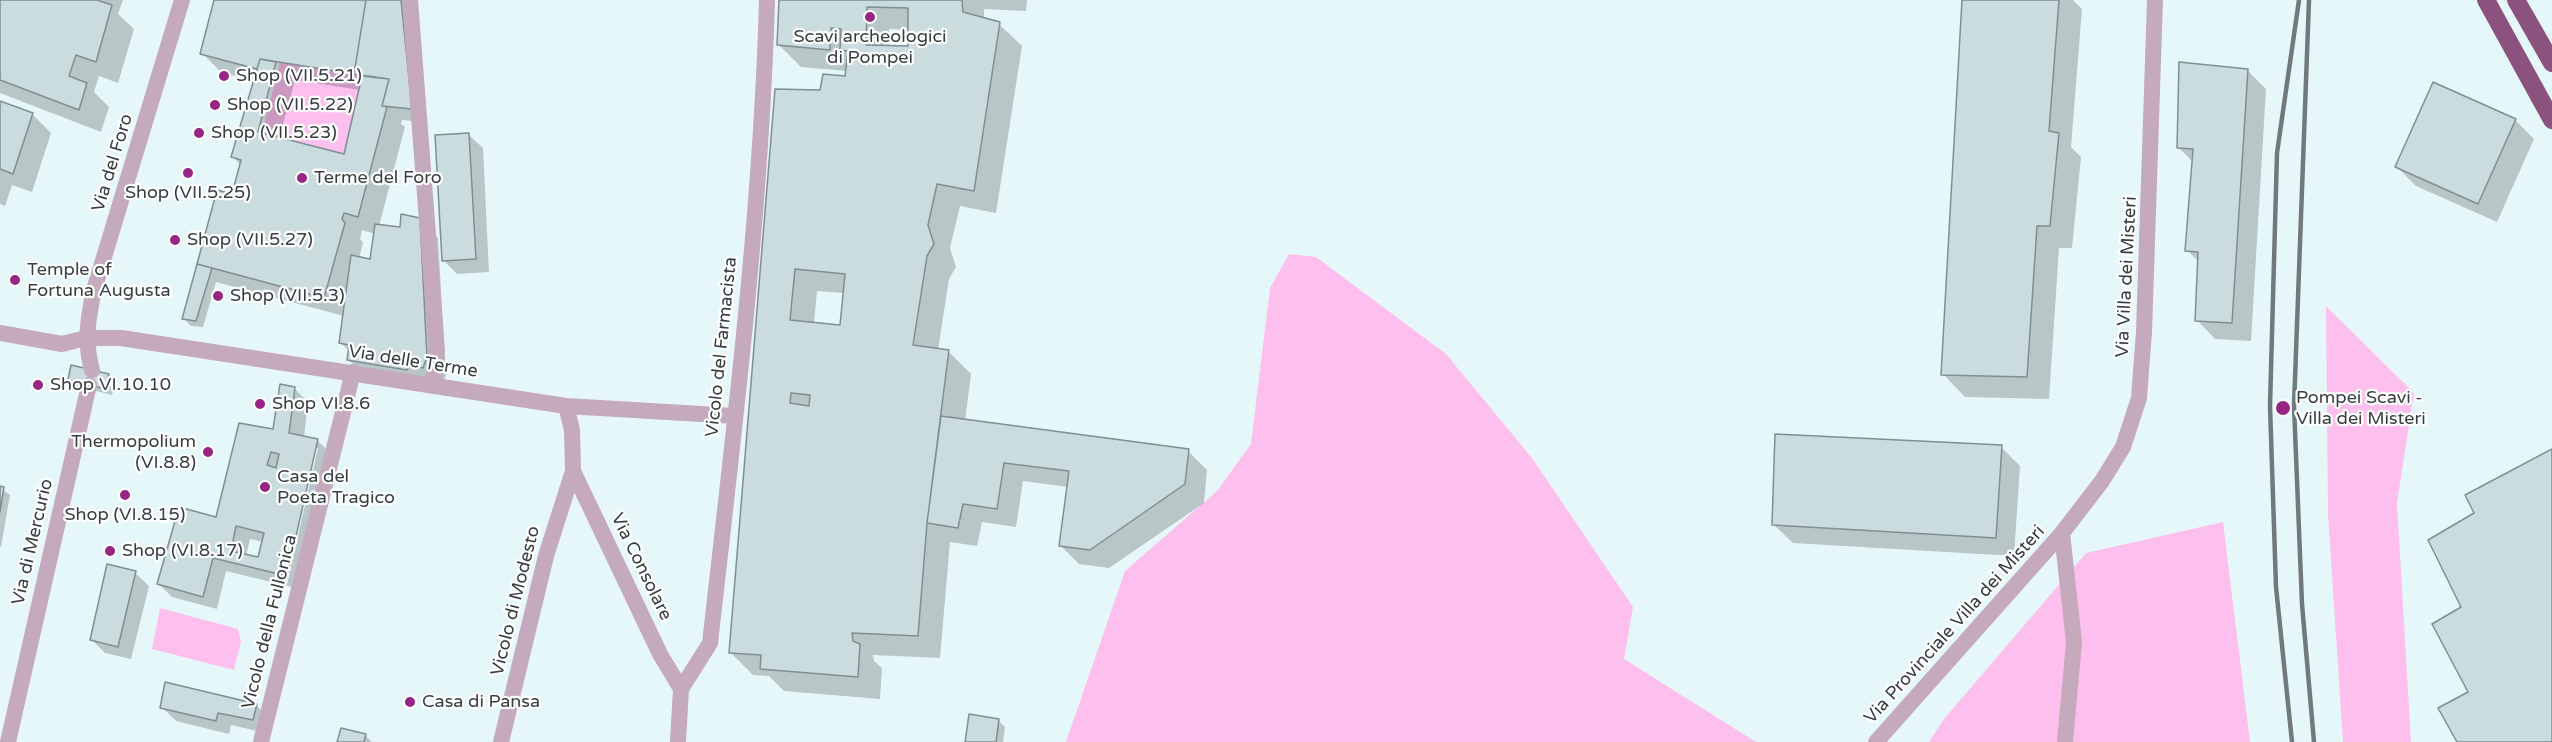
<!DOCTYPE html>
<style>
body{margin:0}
canvas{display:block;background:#e6f7fa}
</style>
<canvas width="2552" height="742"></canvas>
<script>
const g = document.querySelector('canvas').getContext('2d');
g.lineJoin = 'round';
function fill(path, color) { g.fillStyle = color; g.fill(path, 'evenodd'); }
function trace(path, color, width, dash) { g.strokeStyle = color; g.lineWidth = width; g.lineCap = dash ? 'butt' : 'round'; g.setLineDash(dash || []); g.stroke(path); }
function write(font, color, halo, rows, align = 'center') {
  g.font = font + ' "Varela Round",sans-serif'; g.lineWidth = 4.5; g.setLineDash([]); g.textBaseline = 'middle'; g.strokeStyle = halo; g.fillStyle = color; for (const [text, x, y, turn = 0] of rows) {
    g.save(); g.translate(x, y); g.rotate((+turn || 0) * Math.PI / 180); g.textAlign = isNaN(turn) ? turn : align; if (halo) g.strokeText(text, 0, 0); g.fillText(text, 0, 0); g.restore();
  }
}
const green = new Path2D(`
 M280,62L362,76L344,154L262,132Z
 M1289,254L1316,257L1446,354L1532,458L1633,607L1624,659L1756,742H1066L1125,571L1217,491L1251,444L1270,288Z
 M2326,306L2414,393L2397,503L2411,742H2343L2328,515Z
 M2223,522L2250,742H1929L1944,719L2086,553Z
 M160,608L238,629L241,642L234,670L152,649Z`);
const shadow = new Path2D(`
 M0,0H123L118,14L134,29L118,83L99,76L94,92L109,107L101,132L0,93Z
 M216,0H411L424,122L402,120L401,124L405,127L379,226L401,229L419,219L438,238L446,376L441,386L368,379L349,360L350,352L340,342L344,316L216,282L203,327L191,326L184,319L233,196L241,165L232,156L255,81L221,72L202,53ZM295,80L360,90L345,155L279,139ZM362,230L375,234L371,260L359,258L363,243L360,239Z
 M781,0H1027L1026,11L984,9V19L999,24L1022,46L996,213L960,206L950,248L956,267L949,279L938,350L949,352L971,374L965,421L1188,451L1207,470L1204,503L1109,568L1079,564L1060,545L1068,487L1023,481L1016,527L982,522L977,546L950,542L940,658L873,655L874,661L882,668L880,699L784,691L769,676L753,675L730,652L821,92L846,78L847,71L801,67L779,45ZM889,29L910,30V48L889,47ZM817,291L844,293L841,326L814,323Z
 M1964,0H2073L2082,9L2071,147L2081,157L2072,248H2059L2049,399L1965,397L1943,374Z
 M2247,70L2266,89L2251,341L2215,339L2197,320L2199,262L2187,250L2194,163L2178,147Z
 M0,103L32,114L51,133L32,192L12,185L5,206L0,204Z
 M2515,120L2534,139L2497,222L2416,186L2397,167Z
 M469,135L483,148L489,272L457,274L443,260Z
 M108,375L115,382L112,395L77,386L70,379Z
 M294,388L308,402L304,437L318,441L331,454L300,589L226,571L217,609L172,597L159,584L217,518L274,431ZM315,448H318L287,584L284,583ZM250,539L263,542L259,559L246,556Z
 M2001,447L2020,466L2014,556L1793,543L1774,525Z
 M0,488L10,495L1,547H0Z
 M135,573L149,586L131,659L105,653L91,639Z
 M256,705L270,719L266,733L231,725L229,734L176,721L162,707Z
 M998,720L1005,727L1003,742H967Z
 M365,735L372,742H339Z`);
const building = new Path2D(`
 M0,0H97L112,5L96,62L76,55L69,76L87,83L79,110L0,80Z
 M214,0H366L354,74L260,59L257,69L200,54Z
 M366,0H401L412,109L382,106L389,79L354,74Z
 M779,0H962L963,12L1000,22L974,191L937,184L928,225L934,244L927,256L913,345L949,350L927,523L918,636L852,633L853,641L860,644L858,677L760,669L761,655L729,653L775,89L820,90L823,74L845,76L848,51L840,50L841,29L831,28L830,50L777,45ZM867,7L908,8V46L866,45ZM795,269L845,274L840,325L790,320ZM791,393L810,395L809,406L790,403Z
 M1962,0H2059L2049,131L2059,133L2050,226H2037L2027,377L1941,375Z
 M260,59L276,62L258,132L344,154L362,76L389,79L382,106L387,107L358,217L344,213L342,219L345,223L324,298L197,264L217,190L232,194L241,160L231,157Z
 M2179,62L2248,69L2232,323L2195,321L2198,252L2185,251L2193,149L2177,148Z
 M2433,82L2516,119L2478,204L2395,167Z
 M0,101L33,113L13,174L0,169Z
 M469,133L476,259L442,261L435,135Z
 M401,214L420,218L427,357L423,368L408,366L407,370L347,360L349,345L339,343L351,255L370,259L375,224L400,227Z
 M197,264L212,268L196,321L182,319Z
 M71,365L109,374L106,389L68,380Z
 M280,384L295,387L289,433L318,439L287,576L213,558L203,597L157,584L179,507L216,517L239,423L273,429ZM271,452L279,454L276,468L267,465ZM236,526L264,533L258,557L231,551Z
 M941,416L1189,449L1185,484L1090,550L1059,546L1069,471L1004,463L997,509L963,504L958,528L927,523Z
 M1775,434L2002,445L1996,538L1772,525Z
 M2552,449V742H2457L2438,708L2468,692L2432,624L2461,607L2428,540L2474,513L2465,495Z
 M0,486L4,487L0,512Z
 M107,564L136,571L118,647L90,640Z
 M165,682L257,704L253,720L218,713L216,721L160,708Z
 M969,714L999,719L996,742H965Z
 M341,728L366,734L364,742H337Z`);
const service = new Path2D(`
 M2062,533L2074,642L2065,742`);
const pedestrian = new Path2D(`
 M410,0L437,351L433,386
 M0,333L62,344L86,338H121L566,406L735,416
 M92,370C84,342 88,318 94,290L182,0
 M566,406L572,430L573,471L660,654L681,689L678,742
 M681,689L710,643C734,430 761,215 767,0
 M8,742L89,385
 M261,742L353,372
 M501,742L546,556L573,471`);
const minor = new Path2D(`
 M1876,742L2062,533L2102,481L2123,447L2139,398L2144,332L2155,0`);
const motorway = new Path2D(`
 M2486,0L2552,120
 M2516,0L2552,63`);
const rail = new Path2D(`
 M2309,0L2294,406L2302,604L2314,742
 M2292,742L2276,587L2270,406L2277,153L2299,0`);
const markers = [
 [870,17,6,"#972584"],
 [224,76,6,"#972584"],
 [215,105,6,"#972584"],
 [199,133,6,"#972584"],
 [188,173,6,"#972584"],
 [302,178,6,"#972584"],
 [175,240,6,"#972584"],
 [15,280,6,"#972584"],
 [218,296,6,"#972584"],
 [38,385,6,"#972584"],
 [260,404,6,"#972584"],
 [2283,408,8,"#972584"],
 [208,452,6,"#972584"],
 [265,487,6,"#972584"],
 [125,495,6,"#972584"],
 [110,551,6,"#972584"],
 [410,702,6,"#972584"]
];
const poiNames = [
 ["Scavi archeologici",870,37,"center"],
 ["di Pompei",870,58,"center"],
 ["Shop (VII.5.21)",236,76],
 ["Shop (VII.5.22)",227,105],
 ["Shop (VII.5.23)",211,133],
 ["Terme del Foro",314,178],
 ["Shop (VII.5.25)",188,193,"center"],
 ["Shop (VII.5.27)",187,240],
 ["Temple of",27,270],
 ["Fortuna Augusta",27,291],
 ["Shop (VII.5.3)",230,296],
 ["Shop VI.10.10",50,385],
 ["Pompei Scavi -",2296,398],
 ["Villa dei Misteri",2296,419],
 ["Shop VI.8.6",272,404],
 ["Thermopolium",196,442,"right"],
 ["(VI.8.8)",196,463,"right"],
 ["Casa del",277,477],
 ["Poeta Tragico",277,498],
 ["Shop (VI.8.15)",125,515,"center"],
 ["Shop (VI.8.17)",122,551],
 ["Casa di Pansa",422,702]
];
const streetNames = [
 ["Via del Foro",113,163,-73],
 ["Via Villa dei Misteri",2127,277,-87],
 ["Vicolo del Farmacista",722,347,-84],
 ["Via delle Terme",413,362,9],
 ["Via di Mercurio",33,542,-77],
 ["Via Consolare",641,567,64],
 ["Vicolo di Modesto",516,601,-76],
 ["Vicolo della Fullonica",270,622,-76],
 ["Via Provinciale Villa dei Misteri",1955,625,-48]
];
fill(green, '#fdc0ee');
fill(shadow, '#0003');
fill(building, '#cbdcde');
trace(building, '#7f8f91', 1.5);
trace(service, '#c5a9bd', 16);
trace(pedestrian, '#c5a9bd', 16);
trace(minor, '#c5a9bd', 16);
trace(motorway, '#8b527f', 18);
trace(rail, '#707a7c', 4.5);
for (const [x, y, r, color] of markers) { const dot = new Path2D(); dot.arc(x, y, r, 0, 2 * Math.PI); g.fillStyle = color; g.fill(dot); trace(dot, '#fff', 2); }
write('18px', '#373e3f', '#fff', poiNames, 'left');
write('18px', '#373e3f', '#fff', streetNames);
</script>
